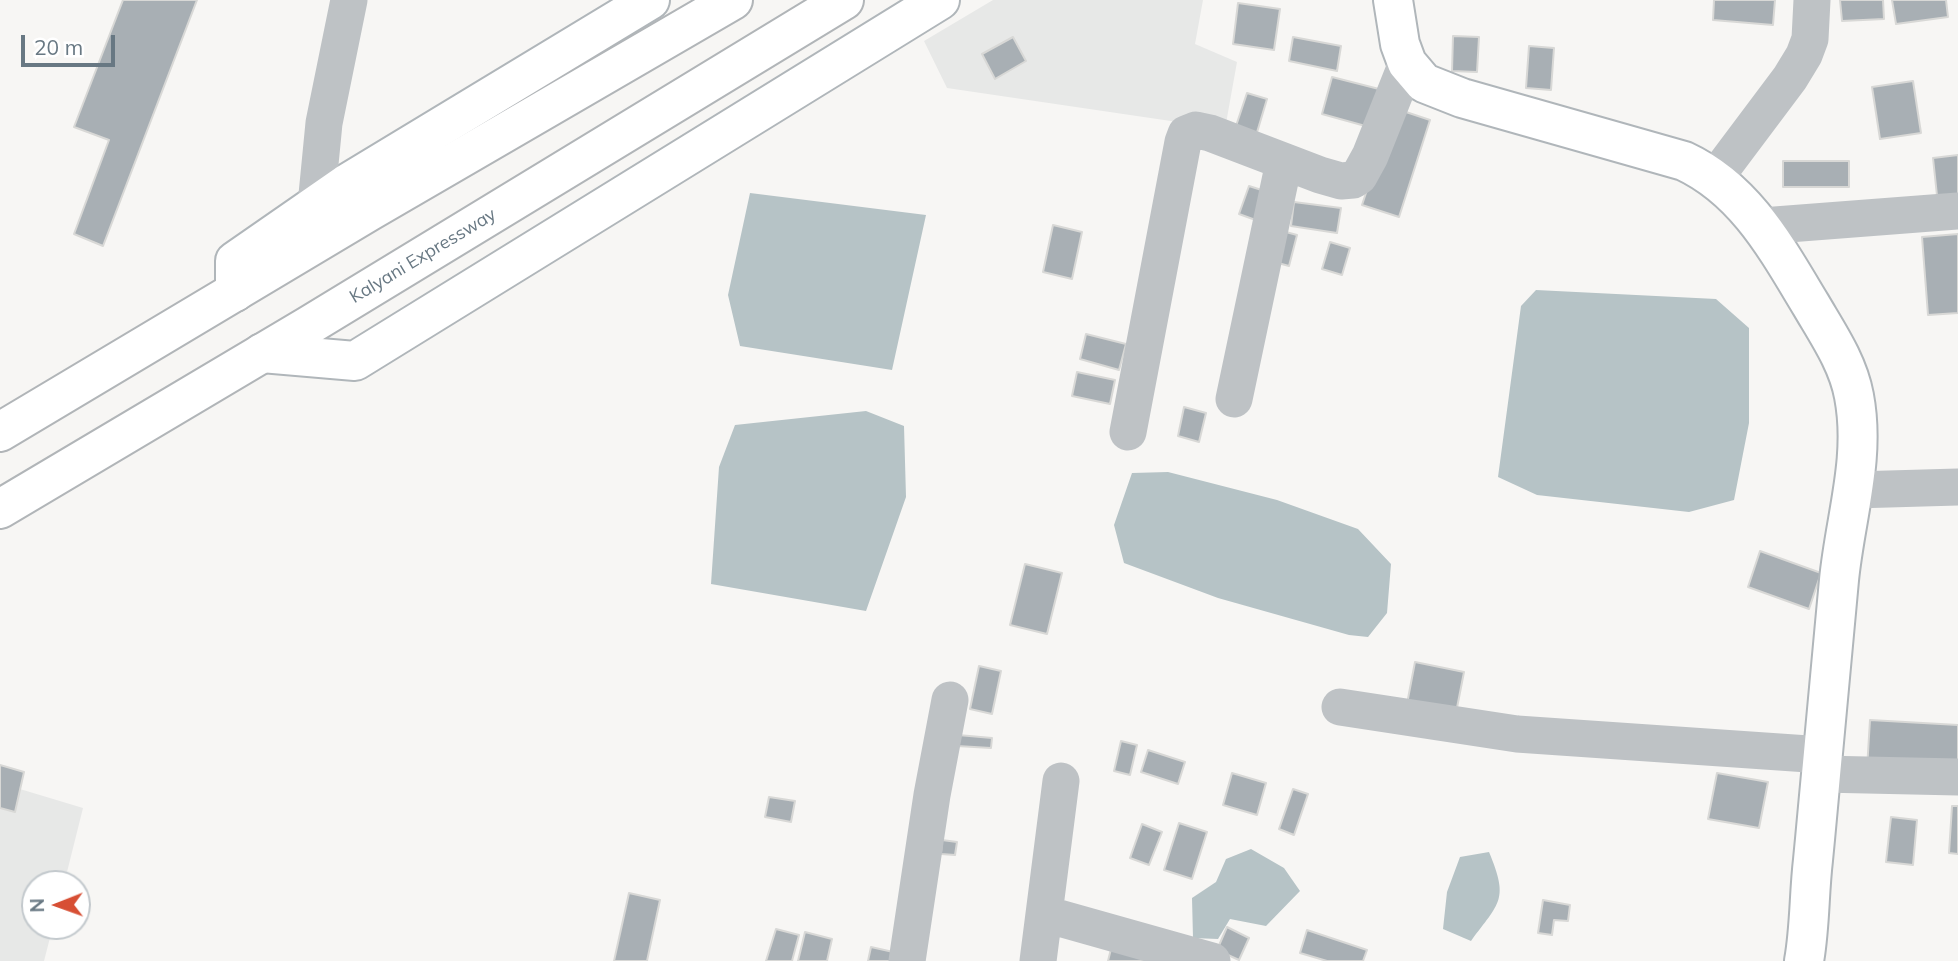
<!DOCTYPE html>
<style>
body{margin:0}
#map{position:relative;width:1958px;height:961px;overflow:hidden;background:#f7f6f4;font-family:Mulish,sans-serif}
canvas{display:block}
.north{position:absolute;left:21px;top:870px;width:70px;height:70px;box-sizing:border-box;background:#fff;border:2px solid #c3c9cd;border-radius:50%;rotate:269deg;font-size:19px;font-weight:700;line-height:28px;text-align:center;color:#687883}
.north::after{content:'';display:block;margin:auto;width:24px;height:32px;background:#d74f34;clip-path:polygon(50% 0,100% 100%,50% 72%,0 100%)}
.scale{position:absolute;left:21px;top:35px;width:94px;height:32px;box-sizing:border-box;border:4px solid #687883;border-top:0;padding-left:9px;font-size:21px;line-height:24px;white-space:nowrap;color:#687883;-webkit-text-stroke:5px #fff;paint-order:stroke}
</style>
<div id="map">
<canvas width="1958" height="961"></canvas>
<div class="north">N</div>
<div class="scale">20 m</div>
</div>
<script>
const g = document.querySelector('canvas').getContext('2d');
g.lineJoin = 'round';
function fill(path, color) { g.fillStyle = color; g.fill(path, 'evenodd'); }
function trace(path, color, width, dash) { g.strokeStyle = color; g.lineWidth = width; g.lineCap = dash ? 'butt' : 'round'; g.setLineDash(dash || []); g.stroke(path); }
function write(font, color, halo, rows, align = 'center') {
  g.font = font + ' Mulish,sans-serif'; g.lineWidth = 7; g.setLineDash([]); g.textBaseline = 'middle'; g.strokeStyle = halo; g.fillStyle = color; for (const [text, x, y, turn = 0] of rows) {
    g.save(); g.translate(x, y); g.rotate((+turn || 0) * Math.PI / 180); g.textAlign = isNaN(turn) ? turn : align; if (halo) g.strokeText(text, 0, 0); g.fillText(text, 0, 0); g.restore();
  }
}
const built = new Path2D(`
 M993,0H1203L1195,44L1237,62L1225,129L947,88L924,41Z
 M0,783L83,808L64,884H35V926H53L44,961H0Z`);
const water = new Path2D(`
 M750,193L926,215L892,370L740,346L728,295Z
 M1536,290L1716,299L1749,328V423L1734,500L1689,512L1537,495L1498,477L1521,306Z
 M866,411L904,426L906,497L866,611L711,584L719,467L735,425Z
 M1168,472L1277,500L1358,529L1391,564L1387,613L1368,637L1349,635L1218,598L1124,563L1114,525L1132,473Z
 M1251,849L1284,868L1300,891L1266,926L1230,919L1218,939L1193,938L1192,898L1216,882L1226,859Z
 M1489,852C1509,900 1500,902 1471,941L1443,929L1447,892L1460,857Z`);
const building = new Path2D(`
 M123,0H197L103,246L74,234L109,140L74,127Z
 M1714,0H1775L1773,25L1713,20Z
 M1840,0H1883L1884,19L1842,21Z
 M1892,0H1946L1948,17L1896,24Z
 M1238,3L1280,9L1274,50L1233,44Z
 M1453,36L1479,37L1477,72L1452,71Z
 M1013,37L1026,61L995,79L982,54Z
 M1293,37L1341,46L1337,71L1289,61Z
 M1529,46L1554,48L1551,90L1526,88Z
 M1332,77L1379,89L1369,127L1322,114Z
 M1913,81L1921,133L1880,139L1872,87Z
 M1247,93L1267,99L1255,139L1234,132Z
 M1394,108L1430,120L1399,217L1362,205Z
 M1958,155V203L1938,205L1933,158Z
 M1783,161H1849V187H1783Z
 M1249,186L1271,193L1261,222L1239,214Z
 M1294,202L1341,208L1337,233L1291,226Z
 M1053,225L1082,232L1072,279L1043,272Z
 M1286,232L1297,235L1289,266L1278,263Z
 M1958,234V313L1928,315L1922,237Z
 M1330,242L1350,248L1342,275L1322,269Z
 M1086,334L1126,344L1119,370L1080,359Z
 M1077,372L1115,380L1110,404L1072,396Z
 M1184,407L1206,413L1199,442L1178,436Z
 M1760,551L1821,573L1809,609L1748,587Z
 M1025,564L1062,573L1047,634L1010,625Z
 M1415,662L1464,672L1455,718L1406,709Z
 M979,666L1001,671L992,714L970,709Z
 M1870,720L1958,725V775L1867,769Z
 M958,735L992,738L991,748L957,746Z
 M1121,741L1137,745L1130,775L1114,771Z
 M1148,750L1185,762L1178,784L1141,772Z
 M0,765L24,772L15,812L0,808Z
 M1232,773L1266,783L1257,815L1223,805Z
 M1717,773L1768,782L1759,828L1708,819Z
 M1293,789L1308,794L1294,835L1279,829Z
 M769,797L795,801L791,822L765,817Z
 M1952,806H1958V854L1949,853Z
 M1891,817L1917,820L1913,865L1886,862Z
 M1179,823L1207,832L1192,879L1164,870Z
 M1142,824L1162,832L1149,865L1130,858Z
 M942,840L957,842L955,855L941,854Z
 M629,893L660,900L647,961H614Z
 M1543,900L1570,905L1568,921L1554,920L1552,935L1538,933Z
 M1227,927L1249,938L1239,960L1217,950Z
 M776,929L799,935L792,961H766Z
 M1307,930L1367,950L1363,961H1327L1300,953Z
 M805,932L832,939L827,961H798Z
 M871,947L902,954L900,961H868Z
 M1111,949L1151,961H1108Z`);
const street = new Path2D(`
 M1715,178L1790,78L1804,55L1810,39L1812,0
 M316,205L324,123L349,0
 M1762,226L1958,211
 M1234,399L1284,162
 M1128,432L1183,142L1186,134L1196,130L1210,133L1320,175L1341,181L1353,180L1359,176L1370,156L1407,63
 M1854,490L1958,487
 M1340,707L1517,734L1823,755
 M1821,774L1958,777
 M1045,914L1212,961
 M907,961L932,795L950,700
 M1038,961L1061,781`);
const secondary = new Path2D(`
 M1393,0L1400,44L1407,63L1424,83L1462,98L1684,161C1746,190 1777,249 1811,305C1828,334 1848,363 1854,396C1866,459 1845,518 1839,580C1830,674 1822,767 1813,860C1809,894 1810,928 1804,961
 M235,292V261L346,184L650,0
 M262,353L355,361L940,0`);
const highway = new Path2D(`
 M0,432L370,211L733,0
 M0,509L308,326L844,0`);
const streetNames = [
 ["Kalyani Expressway",423,256,-31]
];
fill(built, '#e7e8e7');
fill(water, '#b6c3c6');
fill(building, '#a8afb4');
trace(building, '#d8d8d6', 2);
trace(secondary, '#b0b6ba', 42);
trace(highway, '#b1b5b8', 42);
trace(street, '#bec2c5', 37);
trace(secondary, '#fff', 38);
trace(highway, '#fff', 38);
write('18px', '#687883', '#fff', streetNames);
</script>
